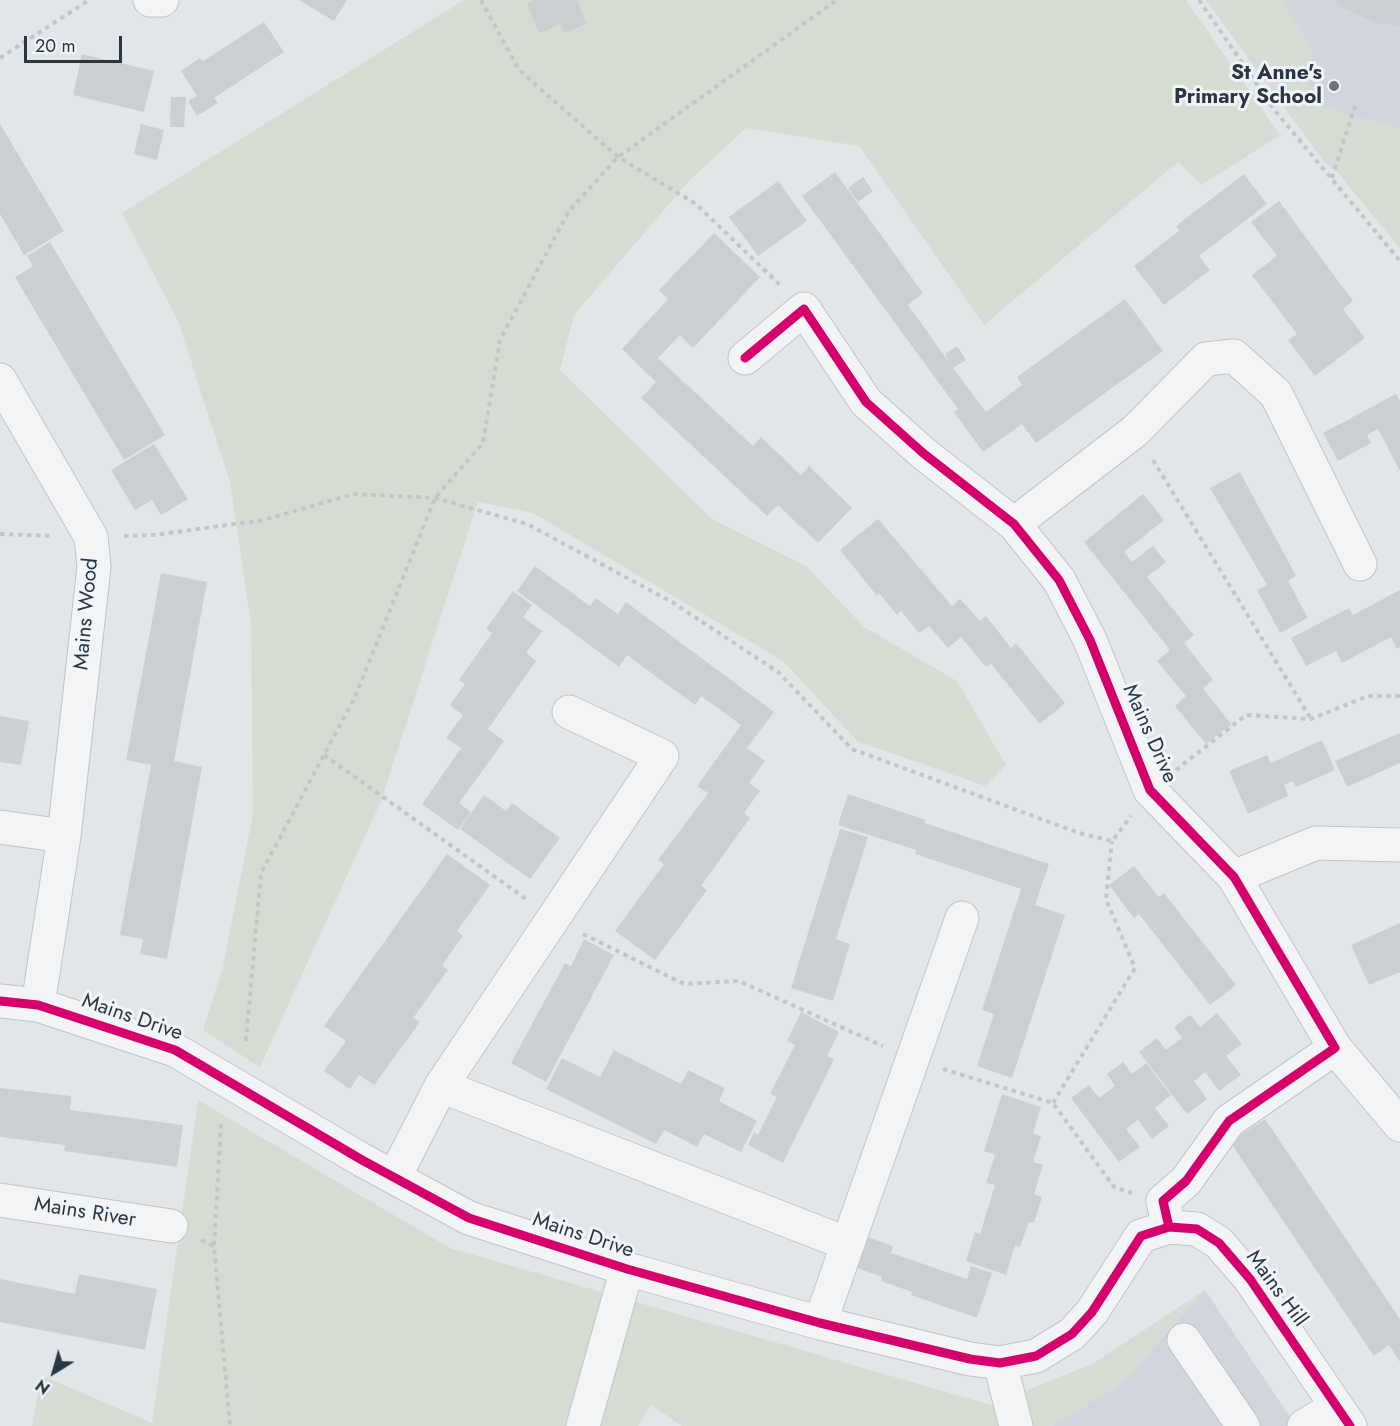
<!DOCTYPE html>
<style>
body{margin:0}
#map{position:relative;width:1400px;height:1426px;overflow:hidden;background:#e3e6e9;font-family:Jost,sans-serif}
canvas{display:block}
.north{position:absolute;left:24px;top:1342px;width:60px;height:60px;-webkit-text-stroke:4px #f1f5f8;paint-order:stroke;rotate:217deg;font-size:16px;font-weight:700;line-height:24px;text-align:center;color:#283744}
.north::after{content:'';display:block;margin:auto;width:21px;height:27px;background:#283744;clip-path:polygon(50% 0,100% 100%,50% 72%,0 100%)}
.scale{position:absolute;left:24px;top:36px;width:98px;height:27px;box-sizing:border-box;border:3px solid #283744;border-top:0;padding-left:8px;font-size:18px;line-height:21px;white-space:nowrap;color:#283744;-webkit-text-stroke:4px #f1f5f8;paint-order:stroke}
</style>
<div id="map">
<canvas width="1400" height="1426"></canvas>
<div class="north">N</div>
<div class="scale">20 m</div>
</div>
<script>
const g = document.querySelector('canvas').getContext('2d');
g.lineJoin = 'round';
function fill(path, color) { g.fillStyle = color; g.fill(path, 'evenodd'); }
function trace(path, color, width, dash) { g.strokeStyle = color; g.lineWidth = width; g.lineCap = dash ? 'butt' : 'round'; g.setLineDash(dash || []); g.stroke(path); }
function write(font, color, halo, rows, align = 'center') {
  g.font = font + ' Jost,sans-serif'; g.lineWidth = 6; g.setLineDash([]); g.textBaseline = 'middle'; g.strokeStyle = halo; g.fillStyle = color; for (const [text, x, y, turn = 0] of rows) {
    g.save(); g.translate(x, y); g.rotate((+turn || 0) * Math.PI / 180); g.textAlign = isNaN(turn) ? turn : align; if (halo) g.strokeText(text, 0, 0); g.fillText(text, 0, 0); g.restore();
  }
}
const built = new Path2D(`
 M1206,0H1400V248L1339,174L1325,163Z
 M1205,1290L1296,1426H1052L1122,1382Z`);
const green = new Path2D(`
 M464,0H1186L1280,135L1202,185L1178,162L984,325L859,146L746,128L688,182L574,315L560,370L712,519L806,566L864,627L957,681L1006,765L985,786L857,741L783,661L533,513L478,502L381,801L260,1067L203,1030L223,967L253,813L251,625L230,482L178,321L122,213Z
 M1206,0H1281L1313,52L1307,81L1323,107L1400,129V248L1339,174L1325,163Z
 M198,1100L450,1248L991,1405L1094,1363L1205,1290L1122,1382L1052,1426H682L651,1405L638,1426H32L41,1375L152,1423Z`);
const building = new Path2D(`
 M299,0H347L334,21Z
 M535,0H577L586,24L564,33L561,24L539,33L527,3Z
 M1335,0H1400V25L1379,24L1343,8Z
 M264,22L284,52L214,98L218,103L197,116L188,101L197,96L181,71L200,58L203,61Z
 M82,54L154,71L144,112L73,95Z
 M171,97H186L184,127H170Z
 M0,124L64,231L24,255L0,214Z
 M141,124L164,130L157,160L134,154Z
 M835,172L923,293L908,305L951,365L945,354L957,346L966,360L953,368L986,412L1022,385L1017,377L1125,299L1163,351L1036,443L1022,424L983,452L954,412L958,409L802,196Z
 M1244,174L1267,204L1199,256L1210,270L1164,305L1134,266L1179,231L1176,226Z
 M863,177L873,191L858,202L848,188Z
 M778,181L807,221L758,256L729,217Z
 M1279,201L1353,301L1343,309L1365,338L1315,376L1288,340L1297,334L1252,275L1277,256L1251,222Z
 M714,233L760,277L693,348L680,335L658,358L753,446L761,437L801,475L809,466L852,508L818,543L778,505L767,516L641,398L656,382L622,349L668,299L659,290Z
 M50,242L165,435L124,460L15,277L33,266L27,256Z
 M1396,394L1400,401V471L1378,429L1367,435L1371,443L1338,461L1323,433Z
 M154,444L188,499L161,515L152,500L135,510L111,470Z
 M1240,472L1296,576L1288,581L1308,618L1280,633L1257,590L1267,585L1210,488Z
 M1143,494L1164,520L1124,552L1132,562L1153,546L1166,562L1147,577L1194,635L1184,643L1213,680L1203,688L1231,724L1206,744L1175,706L1186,696L1157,661L1170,650L1084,542Z
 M878,519L952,606L960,599L980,621L986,616L1011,648L1016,643L1065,703L1040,724L991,664L986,667L961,637L948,648L929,626L919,633L901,611L897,615L879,593L877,596L840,550Z
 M535,566L590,606L596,598L618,614L626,602L774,712L747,748L765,761L749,783L760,791L744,813L750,818L701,886L707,890L655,960L615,931L664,864L658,860L708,793L697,786L741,725L701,696L695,705L627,655L619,667L517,591Z
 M161,573L207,582L174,761L202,767L167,959L140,954L143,939L120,935L151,765L126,760Z
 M1400,590V647L1397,649L1391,637L1342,663L1336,651L1306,666L1291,638L1349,608L1353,615Z
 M513,591L532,605L523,617L542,631L526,653L536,661L488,729L504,741L459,803L471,812L458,830L422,804L461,748L446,738L463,715L450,705L465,684L459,680L492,633L486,629Z
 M0,716L29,721L21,765L0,762Z
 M1400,733V763L1347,787L1335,761Z
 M1322,740L1335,770L1296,787L1293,781L1284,785L1288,796L1248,814L1229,771L1267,755L1271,763Z
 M848,794L926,820L925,823L1049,864L1035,905L1065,915L1012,1078L977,1066L994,1014L982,1010L1021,889L915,854L916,850L838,825Z
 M484,795L506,811L512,803L560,838L530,879L460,829Z
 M840,829L868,837L836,939L850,944L833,1001L791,988Z
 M447,854L490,885L457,931L463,936L442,965L448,970L413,1018L420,1022L374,1085L359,1075L350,1089L324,1071L346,1041L324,1026Z
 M1134,866L1159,897L1164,893L1236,985L1210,1005L1139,914L1134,918L1109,885Z
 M1400,923V972L1369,985L1351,945Z
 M584,939L614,955L546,1082L511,1063L565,963L571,966Z
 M801,1012L839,1032L827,1056L834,1059L783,1163L748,1145L754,1132L758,1135L777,1097L770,1094L795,1045L787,1041Z
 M1217,1013L1242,1044L1226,1056L1241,1075L1219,1091L1205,1072L1194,1081L1207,1099L1187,1114L1139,1052L1157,1038L1166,1050L1182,1038L1174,1027L1190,1015L1200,1027Z
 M614,1050L681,1084L688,1070L725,1088L719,1101L757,1121L741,1152L704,1134L697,1147L664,1130L656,1144L546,1089L562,1058L600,1077Z
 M1123,1062L1132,1074L1146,1063L1171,1095L1155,1108L1169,1126L1152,1139L1138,1120L1126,1129L1140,1147L1119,1162L1071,1098L1089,1085L1099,1098L1115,1086L1107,1074Z
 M0,1088L71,1096L70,1110L183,1125L177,1167L64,1151L65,1145L0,1137Z
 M1002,1094L1041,1107L1033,1133L1041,1136L1033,1162L1043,1165L1034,1194L1042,1197L1034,1223L1029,1222L1020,1247L1015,1245L1006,1275L966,1261L975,1232L980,1234L995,1185L986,1183L995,1155L984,1151Z
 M1265,1119L1400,1319V1362L1389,1345L1374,1356L1230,1142Z
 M859,1234L893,1246L891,1253L967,1279L971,1266L992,1273L977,1318L911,1295L912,1292L881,1281L882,1277L849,1265Z
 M79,1274L157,1289L145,1350L0,1322V1279L75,1294Z`);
const path = new Path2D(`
 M481,0L519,70L618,157L696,204L780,285
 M1199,0L1276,112L1400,261
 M0,58L89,0
 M1332,178L1355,106
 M1153,460L1311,719
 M0,534L53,536
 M124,536L154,535L264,520L354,494L435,498L527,524L672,602L778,672L852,749L1079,833L1112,841L1131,816
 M324,755L526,899
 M1176,770L1246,715L1311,719L1368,696H1400
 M583,934L684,984L739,981L883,1046
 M246,1041L261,873L355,697L435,498L483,443L500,340L569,211L618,157L837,0
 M943,1069L1053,1103L1114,1187L1132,1193
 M1053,1103L1135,968L1106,899L1112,841
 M221,1124L214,1246L230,1426
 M201,1240L214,1246`);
const minor = new Path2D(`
 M150,0H162
 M745,358L804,309L866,402L923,453L1014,524L1059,580L1090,640L1150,790L1234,877L1335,1048L1229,1121L1186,1181L1163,1201L1169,1227
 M0,380L91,537L94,567L64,836L38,1005
 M1014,524L1135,431L1206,359L1234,356L1276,394L1360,564
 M569,712L662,756L441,1086L848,1244
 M0,827L64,836
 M1234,877L1316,843L1400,845
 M0,1001L38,1005L175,1050L362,1160L469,1218L627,1269L820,1323L970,1359L1000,1363L1036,1356L1072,1334L1092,1312L1141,1236L1169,1227L1197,1229L1219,1243L1250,1279L1350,1426
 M1335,1048L1400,1125
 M395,1176L441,1086
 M0,1200L171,1226
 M820,1323L962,918
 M1184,1340L1243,1426
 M1000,1363L1016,1426
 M583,1426L627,1269
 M1304,1426L1336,1407`);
const cycleway = new Path2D(`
 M745,358L804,309L866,402L923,453L1014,524L1059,580L1090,640L1150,790L1234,877L1335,1048L1229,1121L1186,1181L1163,1201L1169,1227
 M0,1001L38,1005L175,1050L362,1160L469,1218L627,1269L820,1323L970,1359L1000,1363L1036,1356L1072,1334L1092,1312L1141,1236L1169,1227L1197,1229L1219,1243L1250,1279L1350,1426`);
const markers = [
 [1334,86,6,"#69747e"]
];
const poiNames = [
 ["St Anne's",1322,74],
 ["Primary School",1322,98]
];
const streetNames = [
 ["Mains Wood",87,614,-85],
 ["Mains Drive",1149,734,66],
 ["Mains Drive",132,1018,19],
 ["Mains River",85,1213,9],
 ["Mains Drive",583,1236,18],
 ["Mains Hill",1276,1289,54]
];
fill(built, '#d1d6dc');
fill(green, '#d5ddd3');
fill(building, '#cccfd1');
trace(minor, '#c1c4c7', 35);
trace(path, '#c1c6c9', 4, [4.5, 4.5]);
trace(minor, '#f3f4f5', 33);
trace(cycleway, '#d6006c', 9);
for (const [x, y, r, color] of markers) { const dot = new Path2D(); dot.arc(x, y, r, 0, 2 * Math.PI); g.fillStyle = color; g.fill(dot); trace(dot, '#f1f5f8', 2); }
write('bold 21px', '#283744', '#f1f5f8', poiNames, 'right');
write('21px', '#283744', '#f1f5f8', streetNames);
</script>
